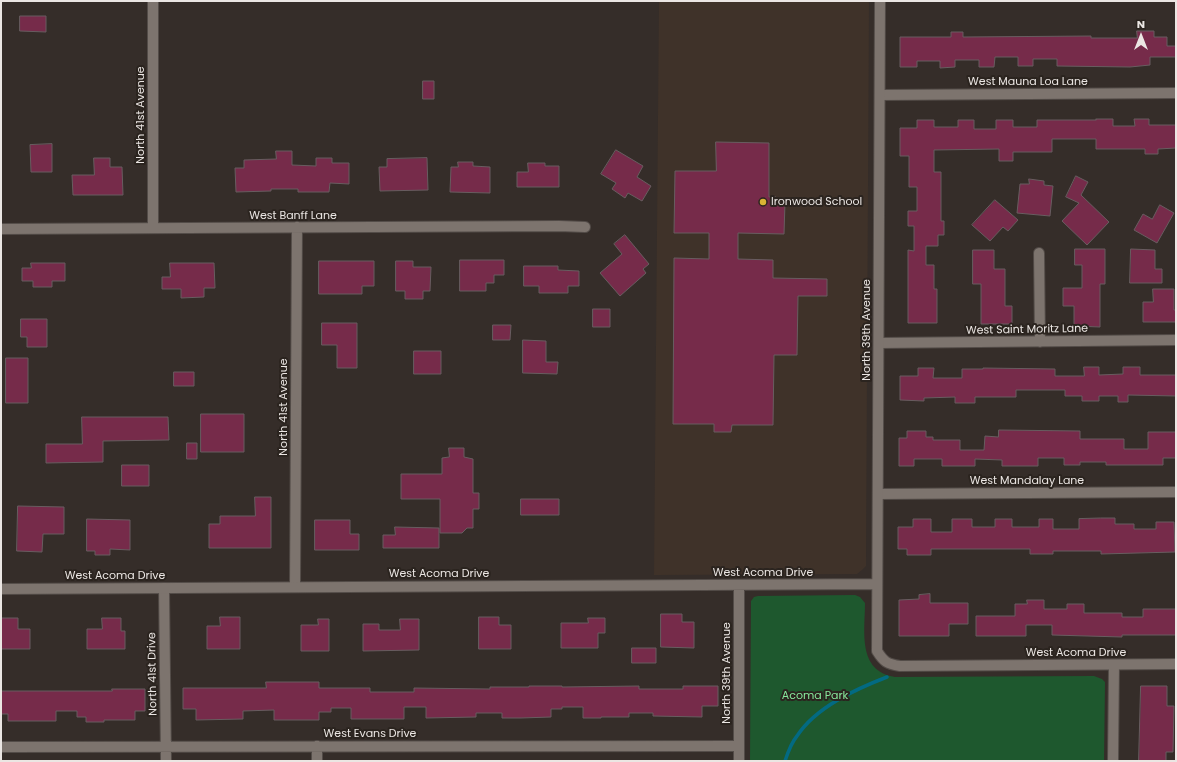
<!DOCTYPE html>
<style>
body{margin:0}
#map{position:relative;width:1177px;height:762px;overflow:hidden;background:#352d29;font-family:Poppins,sans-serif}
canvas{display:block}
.frame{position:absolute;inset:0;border:2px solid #ebe6e3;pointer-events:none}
.north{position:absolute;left:1121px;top:16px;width:40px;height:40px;-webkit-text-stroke:3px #2b241f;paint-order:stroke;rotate:0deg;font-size:11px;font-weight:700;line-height:16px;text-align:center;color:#ebe6e3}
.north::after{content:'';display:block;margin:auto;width:14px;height:18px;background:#ebe6e3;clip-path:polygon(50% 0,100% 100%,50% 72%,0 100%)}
</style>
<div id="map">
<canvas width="1177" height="762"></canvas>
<div class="frame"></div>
<div class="north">N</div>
</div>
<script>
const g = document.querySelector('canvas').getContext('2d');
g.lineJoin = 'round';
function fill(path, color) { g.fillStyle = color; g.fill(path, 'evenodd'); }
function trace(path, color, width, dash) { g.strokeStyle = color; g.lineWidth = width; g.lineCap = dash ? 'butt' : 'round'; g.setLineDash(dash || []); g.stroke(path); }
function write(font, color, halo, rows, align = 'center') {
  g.font = font + ' Poppins,sans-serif'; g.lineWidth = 4; g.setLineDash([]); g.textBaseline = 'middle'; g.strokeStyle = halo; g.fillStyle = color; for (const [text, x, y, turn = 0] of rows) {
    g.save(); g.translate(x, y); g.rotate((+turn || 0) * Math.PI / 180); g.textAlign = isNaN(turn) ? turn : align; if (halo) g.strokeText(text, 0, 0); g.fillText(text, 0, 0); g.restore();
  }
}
const built = new Path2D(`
 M659,1H869L866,557V566L862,570L857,574L654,575Z`);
const green = new Path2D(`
 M855,595L860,597L865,603C865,631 857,671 895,677L1094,676L1102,679L1105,682L1104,761H750L751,601L754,597L758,596Z`);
const stream = new Path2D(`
 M785,761C788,752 791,743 797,736C816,707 856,689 887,677`);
const building = new Path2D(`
 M20,16H46V32L20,31Z
 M1137,31H1154V37H1167V46H1176V57H1150V65L1130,67L1057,66V59H1033V66H1018V57H995L994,67H979V60H955V67L940,68V61H917V67H900V37H951V32H963V37L1091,36V38H1137Z
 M423,81H434V99H423Z
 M1096,119H1113V126H1135L1134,119H1149V125H1176V148L1158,149V154H1145V149H1096V139H1052V152H1013V161H999V149L934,150V172H941V221H944V235H938V246H926V265H934V289H937V323H908V250L914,251V226H908V211H917V187H909V156H900V128H917V120H934V127H958V120H974V129H996V120H1013V127H1037V120H1096Z
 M716,142L769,143V197H776V202H785L784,234L738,233V259L773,260V278L827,279V296H798L797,355H774L773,425H732L731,432H714V424H673L674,258L709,259V233H674L675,171H716Z
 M52,144V172H31L30,145Z
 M616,150L643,166L637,177L651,186L642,201L628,193L625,198L612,189L616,183L601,174Z
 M276,151H292V165L316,166V158H332V163H349V184L330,183L329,192H298V189H271V191L236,192L235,168H244V160L276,159Z
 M94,158H110V167H122L123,195H73L72,175H94Z
 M427,158L428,190L380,191L379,167H387V159Z
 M458,162H473V166L490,167V193L450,192L451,167H458Z
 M528,163H545V166H559V187H517V172H528Z
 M1076,176L1088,182L1081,195L1109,222L1087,245L1062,221L1079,203L1066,197Z
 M1029,179L1044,181V185L1053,186L1050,216L1017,213L1020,184H1029Z
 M995,200L1018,220L1008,231L1003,227L990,241L972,225Z
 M1160,205L1174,213L1157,243L1134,230L1143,214L1152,219Z
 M625,235L649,264L643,269L646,273L620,296L600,273L622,254L614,244Z
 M1075,249H1105V284H1100V327L1074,326V306H1063V288H1082V265H1075Z
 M1131,249L1155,250V269H1162V283H1130Z
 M973,250H994V269H1005V306H1012V324H981V284H973Z
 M460,260H504V275H494V283H486V291H460Z
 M319,261H374V286H362V294H319Z
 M396,261H413V267H431L430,291H423V299H405V291H396Z
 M31,263H65V281H52V287H33V281H22V268H31Z
 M170,263H214L215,288H204V297L181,298V289H162V277H170Z
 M524,266H558V270L579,271V286H568V293H539V286H524Z
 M1153,289H1174V310H1176V322H1143V302H1153Z
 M593,309H610V327H593Z
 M21,319H47V347H27V337H21Z
 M322,323H357V368H337V345H322Z
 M493,325H511L510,340H493Z
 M523,340L546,341V362H558L557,374L523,373Z
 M414,351H441V374H414Z
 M6,358H28V403H6Z
 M1084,367H1099V375L1123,374V367H1140V375H1176V396L1128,395V402H1118V396H1099V401H1082V396H1065V390H1016V397H975V403H955V397L924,398V401L900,400V376H918V368H934L933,378H962V369H983V368L1055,369V376H1084Z
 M174,372H194V386H174Z
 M201,414H244V452H201Z
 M82,417H168L169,440L103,441V462L46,463V444H82Z
 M999,430L1080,431V439H1124V449H1148V432H1176V458H1163V465H1106V462H1080V465H1064V458H1038V466H1002V460L975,459V466H942V459H914V466H899V438H907V431H926V437H933V440H960V450H984L985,436L998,437Z
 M187,443H197V459H187Z
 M449,448H464V457L473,459V493H479V509H473V528H467L462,533H440V499H401V474H442V458L449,457Z
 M122,465H149V486H122Z
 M255,497H271V548H209V524H220V516H255Z
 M521,499H559V515H521Z
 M18,506L64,507V534H43L42,552L17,551Z
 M1101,518H1115V524H1134V529H1156V522H1174L1175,552L1101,554V551H1053V554H1030V549H931V555H907V549H898V527H913V519H931V532H952V519H972V527H995V519H1012V527H1039V519H1053V529H1079V519Z
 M87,519L130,520V550L110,549V555H95V551H87Z
 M315,520H350V534H359V550H315Z
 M395,527L439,528V548H383V535H395Z
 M930,594V603H968V624H949V636H899V600L919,599V595Z
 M1027,600H1044V609H1067V604H1084V613H1122V617H1143V609H1176V635H1122V637L1052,635V625H1026V636H976V616H1015V604H1027Z
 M661,614H682V622H694V648L661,647Z
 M220,617H240V649H207V626H220Z
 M479,617H499V625H511V649H479Z
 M1,618H18V629H30V649H1Z
 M102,618H121V631H125V649H87V629H102Z
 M588,618H605V633H598V648H561V623H588Z
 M318,619H329V651H301V625H318Z
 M400,619H419V650L363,651V624H379V630H400Z
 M632,648H656V663H632Z
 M266,682H319V688H370V692H414V688L490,689V687H529V686H562V687L639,686V689H683V686H718V706H702V717L653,716V713H629V717H601V718H583V707H562V709H551V717L521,718H502V713H476V717L426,718V707H404V719H351V708H331V712H319V720H274V710L243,711V719L196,720V709H183V688H266Z
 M1141,686H1167V706H1174L1173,752H1166V761H1139Z
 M112,689H145V711H135V720H104V722H86V717H77V711H56V721H8V714H1V691H112Z`);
const street = new Path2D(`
 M880,95L1176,93
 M153,228V1
 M1,229L559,226L585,227
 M1039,253L1040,342
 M879,343L1176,340
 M878,494L1176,492
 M295,587L297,227
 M164,588L166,761
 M317,746V761
 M1,747L739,746
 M1113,761L1114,665`);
const secondary = new Path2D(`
 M880,1L877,651C884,662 887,664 900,666L1176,664
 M739,585V761
 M1,589L877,584`);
const markers = [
 [763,202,4,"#d9b334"]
];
const streetNames = [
 ["West Mauna Loa Lane",1028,82],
 ["North 41st Avenue",141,115,-90],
 ["West Banff Lane",293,216],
 ["North 39th Avenue",867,330,-90],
 ["West Saint Moritz Lane",1027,330,-1],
 ["North 41st Avenue",284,407,-90],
 ["West Mandalay Lane",1027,481],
 ["West Acoma Drive",763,573],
 ["West Acoma Drive",439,574],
 ["West Acoma Drive",115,576],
 ["West Acoma Drive",1076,653],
 ["North 39th Avenue",727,673,-90],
 ["North 41st Drive",153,674,-91],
 ["West Evans Drive",370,734]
];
const poiNames = [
 ["Ironwood School",771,202]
];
const parkNames = [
 ["Acoma Park",815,696]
];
fill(built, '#3f3229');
fill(green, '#1e582e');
trace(stream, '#036a82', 3.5);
fill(building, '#762b4a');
trace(building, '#685d60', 1);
trace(street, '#534c48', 12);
trace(secondary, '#534c48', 12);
trace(street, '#7d746e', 10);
trace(secondary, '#7d746e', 10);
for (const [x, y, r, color] of markers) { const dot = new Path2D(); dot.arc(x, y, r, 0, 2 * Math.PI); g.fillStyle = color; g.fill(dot); trace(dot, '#2b241f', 1.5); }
write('11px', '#ebe6e3', '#2b241f', streetNames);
write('11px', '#ebe6e3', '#2b241f', poiNames, 'left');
write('11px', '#87e99d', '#2b241f', parkNames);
</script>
